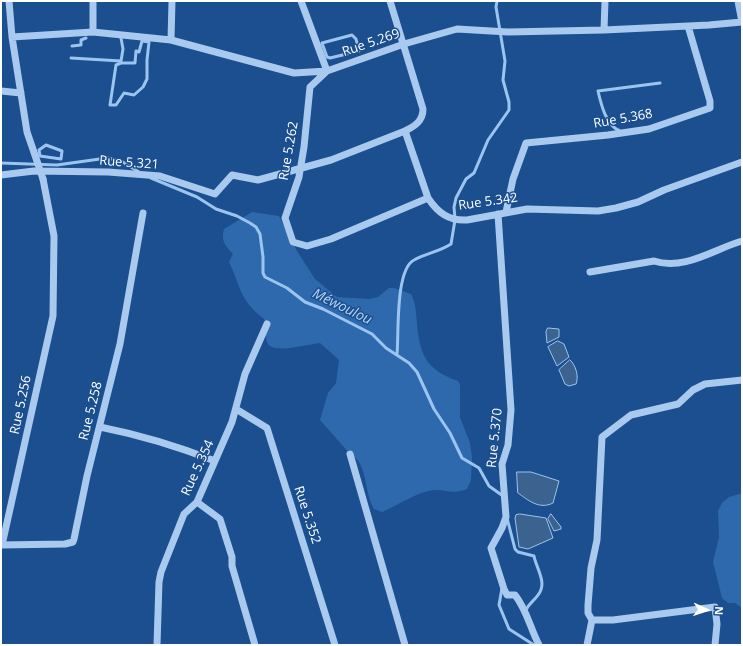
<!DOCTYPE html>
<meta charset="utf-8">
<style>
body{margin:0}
#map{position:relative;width:743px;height:646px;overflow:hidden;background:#1b4f8f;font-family:"Open Sans",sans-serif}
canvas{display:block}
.frame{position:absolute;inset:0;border:2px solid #fff;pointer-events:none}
.north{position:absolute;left:687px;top:590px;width:40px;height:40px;-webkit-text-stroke:3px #1b4f8f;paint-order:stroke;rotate:93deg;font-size:11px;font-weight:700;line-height:16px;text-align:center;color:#fff}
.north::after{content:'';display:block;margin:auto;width:14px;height:18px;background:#fff;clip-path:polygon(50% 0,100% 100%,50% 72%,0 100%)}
</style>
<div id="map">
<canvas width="743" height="646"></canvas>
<div class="frame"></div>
<div class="north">N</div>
</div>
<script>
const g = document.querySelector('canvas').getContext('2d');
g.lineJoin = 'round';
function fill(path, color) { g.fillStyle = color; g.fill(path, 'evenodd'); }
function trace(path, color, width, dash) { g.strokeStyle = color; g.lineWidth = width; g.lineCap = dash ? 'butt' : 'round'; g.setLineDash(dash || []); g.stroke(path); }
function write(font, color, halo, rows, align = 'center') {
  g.font = font + ' "Open Sans",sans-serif'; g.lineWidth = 3; g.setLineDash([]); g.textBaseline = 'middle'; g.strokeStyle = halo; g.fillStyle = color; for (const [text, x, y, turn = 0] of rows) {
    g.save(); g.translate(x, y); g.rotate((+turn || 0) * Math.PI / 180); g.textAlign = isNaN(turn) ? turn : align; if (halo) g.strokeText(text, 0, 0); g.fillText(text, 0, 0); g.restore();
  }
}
const green = new Path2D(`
 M252,212L279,216L297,251L315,279L337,297L369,299L378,297L389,288H394L411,294C416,303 416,313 417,324C420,356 427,370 458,381L460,385V417L470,443L472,457L471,480L467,489C453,495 447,489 434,490C417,492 398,505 382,512L374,509C364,493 368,462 350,454L320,420L328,393L336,383L339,360L320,343C308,344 275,354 268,344C264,337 267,326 264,319C238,298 242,289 229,262L233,254C224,245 221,240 224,229Z
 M739,494H742V608L735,603H728L722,598L713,562L719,537L718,511L722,503L729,497Z`);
const water = new Path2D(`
 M548,328L559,329V337L547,343L546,332Z
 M558,341L564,344L569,357L557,366L548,347Z
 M570,360C576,365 579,377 576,384L569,386L565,384L559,370Z
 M517,472H531L559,481L553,503C539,510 528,500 518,493Z
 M520,514L546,518L553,538L528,549L519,547L515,518L516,515Z
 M551,514L561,527V529L554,531L548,519Z`);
const stream = new Path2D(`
 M352,35L356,39L359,51L330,58L327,57L322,43Z
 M142,41L149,42L147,60V79L143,87L134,95L124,93L116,105H110L116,65L121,63H135L136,51L139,52Z
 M72,46L81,45V40L86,38
 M71,58L121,61L123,49L121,38
 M620,131C606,126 601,104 598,91L660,83
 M46,145L62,151L61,159L40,156L39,150Z
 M1,163L57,165L107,158L121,161L139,172
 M151,178L197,197L216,209L237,216L250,223L256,227L260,234L263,257V273L265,277L287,288L305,302L323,309L372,334L386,348L409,363L417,372L434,409L450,433L462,458L479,468L489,486L503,496
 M455,219L454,207L456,198L466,179L474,173L488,140L509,110V102L503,80L505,61L496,7L497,1
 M397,354C399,334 395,270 414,260C426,253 439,252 451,244L455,220
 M507,518L515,549L518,552L534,556C536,568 548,583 538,595C534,601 529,603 526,610
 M502,588L499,605L509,629L534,645`);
const minor = new Path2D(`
 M9,1L12,37L27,132L38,164
 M301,1L327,71L310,87L304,147L299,177L285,218L293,242L307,246L331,239L428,198
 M390,1L423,109C423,121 415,126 405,131L428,198C438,213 449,221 467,220L527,209L598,211L616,208L638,202L664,190L742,162
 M738,1L742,22
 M604,30L605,1
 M93,32V1
 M12,37L93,32L171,40L294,73L327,71L404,44L457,29L508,32L604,30L709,25L742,22
 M171,40L172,1
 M1,91L21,93
 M1,175L34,171L108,172L160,176L215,194L232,175L258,180L331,160L405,131
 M506,212L513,179L526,143L608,135L649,129L710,108V101L688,26
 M498,214L511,410L508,445L502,464L506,517L502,528L491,548L504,589L507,595H515C527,610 530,628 539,645
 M590,272L654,261C684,271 714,249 742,241
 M236,409L267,428L335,645
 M100,427C140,435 177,446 215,461
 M350,454L405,645
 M197,502L220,519L232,557V566L255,645
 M1,545L65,544L73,542L74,539L87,476L120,344L143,213
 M2,545L53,316L54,236L43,179
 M592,620L588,613V605L591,568L597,540L602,437L631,415L678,404L693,390L705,384L742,380
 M157,645L159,582L161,572L184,514L197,502L232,422L245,374L267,324
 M587,645L592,620H613L715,607L717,624L715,645`);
const minorBridge = new Path2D(`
 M38,164L43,179`);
const streetNames = [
 ["Rue 5.269",371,43,-19],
 ["Rue 5.368",623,119,-10],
 ["Rue 5.262",289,151,-80],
 ["Rue 5.321",129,163,4],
 ["Rue 5.342",488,202,-8],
 ["Rue 5.256",21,405,-78],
 ["Rue 5.258",91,411,-76],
 ["Rue 5.370",495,438,-84],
 ["Rue 5.354",198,468,-65],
 ["Rue 5.352",307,515,72]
];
const waterNames = [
 ["Méwoulou",342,307,26]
];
fill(green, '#2e69ad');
fill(water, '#3c6290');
trace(water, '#9cc4f0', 1);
trace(stream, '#9cc4f0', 3);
trace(minor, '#a9c9ee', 7);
trace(minorBridge, '#a9c9ee', 7);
write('13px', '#fff', '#1b4f8f', streetNames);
write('italic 14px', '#b5d3f5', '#1b4f8f', waterNames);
</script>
